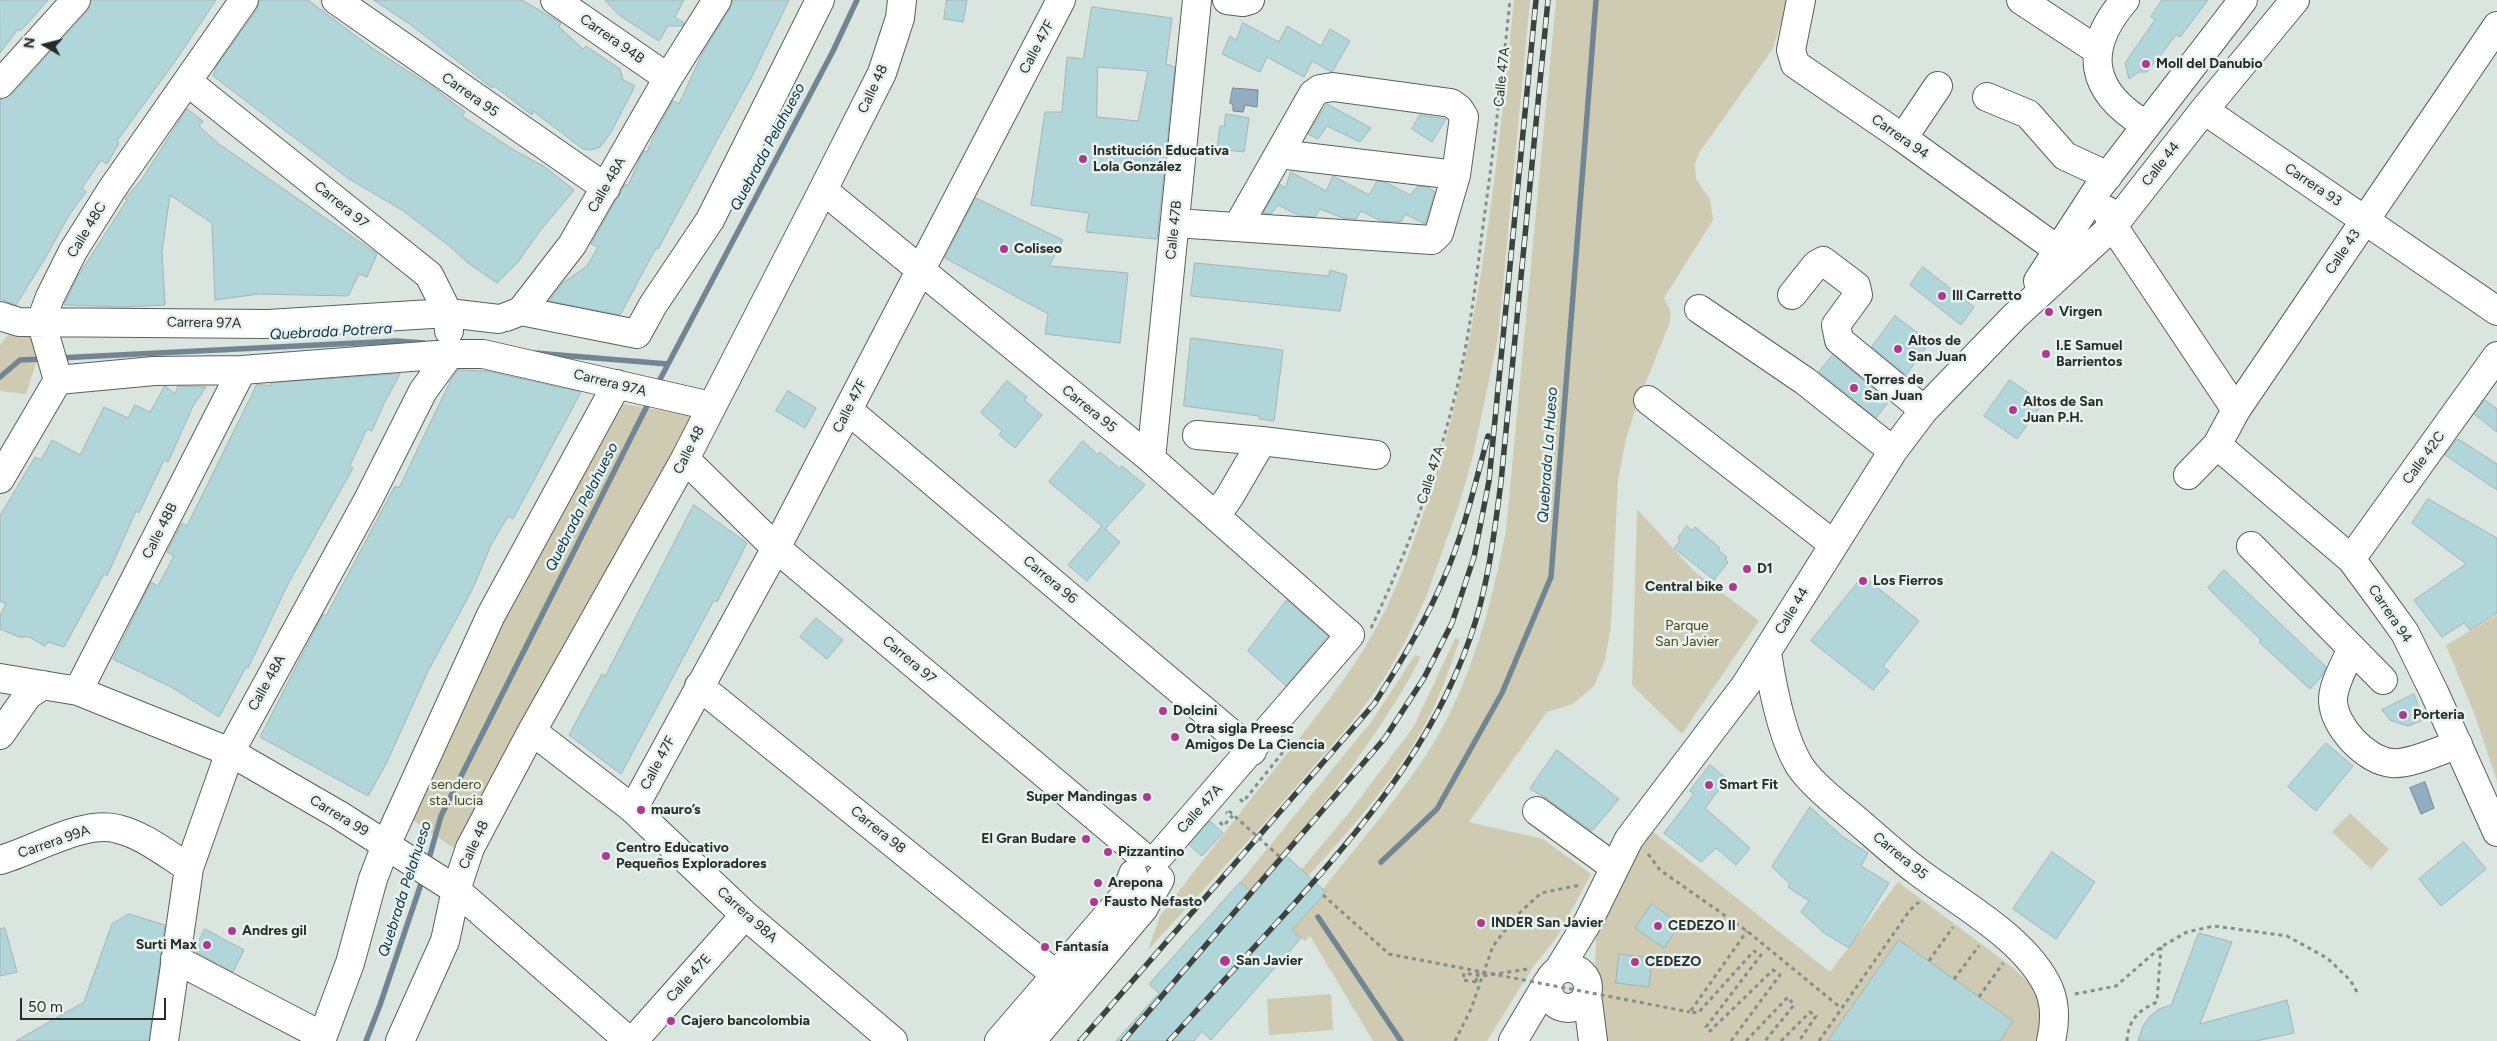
<!DOCTYPE html>
<meta charset="utf-8">
<style>
body{margin:0}
#map{position:relative;width:2497px;height:1041px;overflow:hidden;background:#dae5e0;font-family:Figtree,sans-serif}
canvas{display:block}
.north{position:absolute;left:20px;top:20px;width:50px;height:50px;-webkit-text-stroke:4px #e7f2ee;paint-order:stroke;rotate:278deg;font-size:14px;font-weight:700;line-height:20px;text-align:center;color:#272b29}
.north::after{content:'';display:block;margin:auto;width:18px;height:22px;background:#272b29;clip-path:polygon(50% 0,100% 100%,50% 72%,0 100%)}
.scale{position:absolute;left:20px;top:998px;width:146px;height:22px;box-sizing:border-box;border:2px solid #272b29;border-top:0;padding-left:6px;font-size:15px;line-height:18px;white-space:nowrap;color:#272b29;-webkit-text-stroke:4px #e7f2ee;paint-order:stroke}
</style>
<div id="map">
<canvas width="2497" height="1041"></canvas>
<div class="north">N</div>
<div class="scale">50 m</div>
</div>
<script>
const g = document.querySelector('canvas').getContext('2d');
g.lineJoin = 'round';
function fill(path, color) { g.fillStyle = color; g.fill(path, 'evenodd'); }
function trace(path, color, width, dash) { g.strokeStyle = color; g.lineWidth = width; g.lineCap = dash ? 'butt' : 'round'; g.setLineDash(dash || []); g.stroke(path); }
function write(font, color, halo, rows, align = 'center') {
  g.font = font + ' Figtree,sans-serif'; g.lineWidth = 5; g.setLineDash([]); g.textBaseline = 'middle'; g.strokeStyle = halo; g.fillStyle = color; for (const [text, x, y, turn = 0] of rows) {
    g.save(); g.translate(x, y); g.rotate((+turn || 0) * Math.PI / 180); g.textAlign = isNaN(turn) ? turn : align; if (halo) g.strokeText(text, 0, 0); g.fillText(text, 0, 0); g.restore();
  }
}
const green = new Path2D(`
 M1514,0H1530L1498,338L1473,456L1459,505L1426,597L1407,638L1391,667L1375,692L1347,728L1259,829L1148,950L1160,916C1200,863 1241,812 1282,760C1315,718 1350,676 1376,628C1396,592 1410,551 1424,512C1480,347 1496,173 1514,0Z
 M1556,0H1789L1772,50L1699,153L1695,164L1696,179L1710,199L1713,220L1664,298L1671,313L1669,325L1637,404L1626,439L1618,480L1611,625L1605,660L1594,686L1573,704L1547,712L1469,822L1543,839L1591,874L1557,937L1533,967L1487,1041H1373L1310,936L1305,941L1292,930L1326,892L1323,889C1360,841 1401,796 1433,744C1472,679 1492,603 1506,530Z
 M33,329L42,345L26,394L0,391V345L12,330Z
 M617,403L693,416L468,858L400,811Z
 M1637,509L1695,572L1759,621L1682,734L1632,685Z
 M2497,615V781L2474,713L2446,645Z
 M1455,638L1459,639V642C1451,665 1443,687 1433,709C1403,771 1354,826 1308,876L1301,870L1352,809L1414,726Z
 M1415,655L1420,656L1419,661C1374,745 1313,819 1250,891L1240,882L1371,722Z
 M2350,813L2389,849L2371,869L2332,832Z
 M1647,827L1830,972L1898,882L2011,966L2034,987L2040,1005L2041,1021L2038,1041H1603L1593,1011L1596,939L1605,908Z
 M1331,994L1333,1030L1269,1035L1267,999Z`);
const water = new Path2D(`
 M1233,88L1258,90L1257,107L1245,105L1243,112L1233,111V105L1230,103Z
 M2425,782L2434,808L2421,814L2410,788Z`);
const stream = new Path2D(`
 M535,353L668,364
 M58,358L397,341L424,343
 M0,377L20,360L44,359
 M656,387L833,51L857,0
 M428,862L441,816L650,400
 M1381,862L1437,809L1502,693L1551,577L1596,0
 M1318,917L1401,1041
 M366,1041L380,1005L423,878`);
const building = new Path2D(`
 M0,0H48L26,25L20,31L18,29L0,53Z
 M91,0H216L176,60L117,141L119,143L107,164L101,160L82,188L86,192L69,215L47,255L16,305L0,299V100L12,94L88,10Z
 M259,0H308L372,48L434,88L465,112L462,116L514,150L545,167L574,190L539,232L518,262L497,283L468,263L448,245L402,210L349,179L213,76L216,67L257,9Z
 M374,0H522L561,23L559,27L583,49L586,46L620,69L623,80L635,86L610,134L600,147L591,150L583,149L533,111L532,115L494,86L492,88L411,25Z
 M605,0H684L675,17L684,23L682,26H668L659,41L619,15Z
 M733,0H789L752,76L658,249L656,248L620,315L549,301L563,283L587,266L598,247L591,244L596,235L625,184L628,186L641,156L644,151L647,152L655,133L673,101L679,104L702,54L730,8Z
 M947,0H967L963,22L944,19Z
 M2162,0H2208L2180,37L2176,35L2147,72H2139L2129,79L2125,63L2155,20L2151,17Z
 M1092,7L1172,18L1166,64L1175,67L1157,239L1086,232L1089,213L1031,205L1045,112H1062L1067,57L1083,59ZM1098,67L1148,71L1138,121L1097,117Z
 M1243,23L1279,42L1287,26L1321,46L1330,29L1350,41L1332,72L1312,61L1304,77L1267,57L1260,72L1222,54L1230,36L1236,40Z
 M1327,104L1371,128L1360,142L1327,126L1318,139L1308,134Z
 M187,109L203,121L199,126L219,144L377,254L367,277L359,274L348,296L259,294L215,300L212,223L170,195L162,251L165,305L124,307L64,305L78,276L127,200L125,199L142,179Z
 M1226,114L1249,118L1244,152L1217,149L1220,126H1224Z
 M1420,115L1446,119L1432,142L1412,129Z
 M1291,172L1326,191L1333,176L1369,195L1377,181L1385,182L1410,195L1418,186L1428,187L1435,192L1425,224L1405,214L1401,222L1381,221L1361,211L1356,219L1343,218L1320,209L1315,217L1300,216L1278,205L1271,214L1263,213L1280,184L1285,188Z
 M976,198L1063,240L1049,266L1128,273L1120,343L1045,334L1048,314L945,258Z
 M1195,263L1329,276L1330,270L1347,275L1340,311L1191,296Z
 M1923,267L1974,307L1961,325L1910,285Z
 M1895,316L1930,342L1906,375L1872,347Z
 M1191,338L1283,350L1274,421L1259,419V416L1184,406Z
 M1833,355L1889,401L1876,418L1819,372Z
 M458,370L487,371L581,392L513,519L508,516L491,545L472,590L428,671L386,764L368,796L260,737L323,614L326,616L395,486L399,488L451,380Z
 M400,374L384,403L372,431L367,429L350,465L353,468L289,582L248,668L246,667L219,717L171,687L113,659L151,582L158,586L174,556L167,552L182,523L187,526L257,384L270,386L271,383Z
 M2010,380L2043,403L2017,439L1984,416Z
 M1007,381L1027,397L1024,400L1042,415L1015,448L999,435L1002,431L981,413Z
 M165,386L175,394L178,386L206,387L193,406L168,462L164,460L139,513L136,511L107,576L104,574L64,647L48,642L45,646L29,637H19L0,629V615L6,604L0,601V516L35,457L41,460L52,440L80,455L104,407L128,418L135,405L150,412Z
 M788,391L816,408L805,428L776,411Z
 M2485,400L2497,409V432L2474,414Z
 M2458,439L2497,464V490L2445,455Z
 M1083,441L1098,455L1100,452L1120,469L1122,466L1145,485L1105,529L1120,542L1087,581L1068,565L1102,526L1049,482Z
 M2428,499L2497,538V613L2470,630L2464,623L2442,637L2414,600L2466,564L2412,523Z
 M694,505L747,543L717,602L714,600L621,774L569,735L602,674L605,676Z
 M1687,526L1692,531L1695,527L1720,548L1718,550L1727,557L1725,559L1728,562L1714,580L1674,548L1680,541L1678,538Z
 M2224,570L2326,667L2322,676L2310,689L2259,642L2261,640L2208,588Z
 M1863,576L1919,621L1883,666L1889,671L1873,690L1811,641Z
 M1287,600L1328,636L1286,686L1248,651Z
 M816,618L843,640L827,659L800,637Z
 M2414,694L2423,720L2408,726L2390,720L2382,710Z
 M2326,743L2353,766L2316,811L2288,787Z
 M1557,750L1619,799L1592,831L1546,798L1530,789Z
 M1710,765L1727,779L1705,808L1750,848L1736,865L1716,848L1701,862L1664,833L1694,794L1690,791Z
 M1810,807L1843,837L1868,853L1861,866L1889,883L1849,948L1824,933L1801,912L1809,901L1788,887L1790,884L1772,867Z
 M1210,821L1223,833L1202,856L1189,845Z
 M2464,842L2486,869L2441,906L2419,879Z
 M2052,852L2095,882L2056,939L2013,909Z
 M1283,853L1326,892L1292,930L1301,938L1211,1040L1202,1031L1194,1041H1116L1159,993L1149,984L1240,882L1250,891Z
 M1652,904L1680,924L1664,948L1635,928Z
 M129,914L165,925L149,1041H16L84,1002L112,924Z
 M5,928L17,972L0,976V929Z
 M205,929L244,950L233,972L194,951Z
 M2199,933L2232,942L2200,1024L2287,1000L2294,1033L2256,1041H2138L2143,1026L2150,1016L2159,1009L2171,1005Z
 M1899,940L2013,1021L2000,1041H1828Z
 M1619,954L1652,958L1649,987L1616,983Z`);
const path = new Path2D(`
 M1371,628C1409,549 1439,465 1459,379C1470,331 1476,281 1482,233C1493,155 1502,78 1510,0
 M1240,799L1243,802L1295,737
 M1220,822L1223,826L1232,817L1226,812
 M1648,854L1660,870L1747,931L1841,1008
 M1929,961L1953,927
 M1954,979L1979,946
 M1476,982L1463,980L1464,973L1482,976L1528,969
 M2075,994L2116,986L2161,947L2187,932L2214,926L2287,936L2327,958L2350,980L2357,992
 M1979,997L2003,963
 M1455,1041L1471,1009L1493,946L1516,916L1541,893L1580,885
 M1731,1041L1780,975L1773,970L1710,1031L1706,1027L1761,955L1754,951L1698,1013L1690,1012L1747,931
 M1746,1041L1788,997L1794,1005L1765,1041
 M1781,1041L1810,1012L1816,1016L1799,1041
 M1819,1041L1910,910L1919,902
 M2127,1041C2128,1020 2139,1010 2157,1002L2161,947`);
const minor = new Path2D(`
 M336,0L606,188
 M555,0L668,78
 M1227,0L1243,2L1250,0
 M1801,0L1791,50L1795,64L1903,138L2058,250
 M2021,0L2097,50
 M2125,0C2082,50 2090,92 2146,125
 M188,82L429,275L448,313L449,331
 M0,84L76,0
 M1987,97L2028,114L2065,156L2108,176
 M2204,110L2497,311
 M1903,138L1938,86
 M1279,154L1456,175
 M823,190L1151,459L1350,635L1159,856
 M2106,210L2113,226L2236,410
 M1175,223L1432,240L1439,233L1456,175L1464,117L1459,109L1451,103L1333,87L1320,89L1313,94L1238,226
 M2038,281L2099,187L2243,0
 M1792,295L1816,265L1823,261L1856,286L1858,295L1836,325L1839,340L1924,410
 M1699,309L1805,381L1893,451
 M521,311L637,334L653,305L710,220L820,0
 M0,316L19,322L268,324L448,313L499,319
 M506,317L521,311L572,245L668,78L717,0
 M58,380L154,371L242,370L450,354H483L711,406
 M1648,400L1833,544
 M848,410L1252,751
 M1197,435L1262,441
 M2217,445L2351,559L2382,601L2405,633L2434,692L2497,832
 M685,459L776,548L1140,854
 M1151,459L1197,0
 M2188,475L2217,445L2236,410L2497,26
 M0,479L58,380L41,321L50,297L73,251L112,189L244,0
 M1216,516L1230,496L1262,441L1376,455
 M2251,546L2383,680
 M2351,559L2497,356
 M2351,650C2345,665 2333,684 2333,700C2333,726 2366,761 2392,763C2409,765 2441,750 2458,744
 M1767,653C1772,685 1782,737 1799,765C1809,781 1833,801 1848,813C1871,832 1893,853 1917,871C1959,903 2027,939 2049,989C2056,1006 2055,1024 2051,1041
 M0,678L78,691L230,752L339,815L456,890L629,1041
 M699,686L1056,975
 M78,691L242,370
 M532,731L633,809L745,915L893,1041
 M0,735L28,695L43,685
 M633,809L776,548L1061,0
 M1537,811L1614,867
 M0,860C33,851 85,819 118,829C143,835 167,854 189,868
 M175,959L322,1036
 M1548 988a20 20 0 1 1 40 0a20 20 0 1 1-40 0Z
 M1559,969L1589,920L1629,839L1745,686L1893,451L1924,410L2015,316L2113,226L2204,110L2295,0
 M1587,994L1593,1041
 M164,1041L189,868L230,752L368,500L423,391L450,354
 M321,1041L350,963L373,879L386,845L491,615L617,384
 M400,1041L445,941L456,890L470,848L532,731L685,459L823,190L882,73L900,18L902,0
 M633,1041L745,915
 M999,1041L1126,894L1133,874
 M1031,1041L1143,909L1160,879
 M1513,1041L1548,982`);
const rail = new Path2D(`
 M1080,1041L1374,704C1400,664 1425,623 1444,578C1464,533 1475,484 1488,436
 M1123,1041L1385,738L1424,678L1452,623L1474,557L1489,481L1536,0
 M1169,1041C1207,999 1245,957 1284,915C1360,831 1432,747 1470,638C1488,588 1494,535 1501,482L1548,0`);
const pathBridge = new Path2D(`
 M1229,811L1280,857
 M1323,895L1389,954L1690,1012
 M1476,982L1478,971`);
const markers = [
 [2146,64,5,"#af3991"],
 [1083,159,5,"#af3991"],
 [1004,249,5,"#af3991"],
 [1942,296,5,"#af3991"],
 [2049,312,5,"#af3991"],
 [1898,349,5,"#af3991"],
 [2046,354,5,"#af3991"],
 [1854,388,5,"#af3991"],
 [2013,410,5,"#af3991"],
 [1747,569,5,"#af3991"],
 [1863,581,5,"#af3991"],
 [1733,587,5,"#af3991"],
 [1163,711,5,"#af3991"],
 [2403,715,5,"#af3991"],
 [1175,737,5,"#af3991"],
 [1709,785,5,"#af3991"],
 [1147,797,5,"#af3991"],
 [641,810,5,"#af3991"],
 [1086,839,5,"#af3991"],
 [1108,852,5,"#af3991"],
 [606,856,5,"#af3991"],
 [1098,883,5,"#af3991"],
 [1094,902,5,"#af3991"],
 [1481,923,5,"#af3991"],
 [1658,926,5,"#af3991"],
 [232,931,5,"#af3991"],
 [207,945,5,"#af3991"],
 [1045,947,5,"#af3991"],
 [1225,961,6,"#af3991"],
 [1635,962,5,"#af3991"],
 [671,1021,5,"#af3991"]
];
const streetNames = [
 ["Carrera 94B",612,39,35],
 ["Calle 47F",1037,47,-62],
 ["Calle 47A",1502,77,-84],
 ["Calle 48",873,89,-65],
 ["Carrera 95",470,95,35],
 ["Carrera 94",1900,137,35],
 ["Calle 44",2161,164,-52],
 ["Calle 48A",607,185,-60],
 ["Carrera 93",2313,185,34],
 ["Carrera 97",341,205,39],
 ["Calle 48C",87,230,-59],
 ["Calle 47B",1174,230,-84],
 ["Calle 43",2343,252,-56],
 ["Carrera 97A",204,323,1],
 ["Carrera 97A",610,383,14],
 ["Calle 47F",850,406,-63],
 ["Carrera 95",1089,409,39],
 ["Calle 48",689,450,-63],
 ["Calle 42C",2424,458,-54],
 ["Calle 47A",1431,475,-72],
 ["Calle 48B",160,531,-63],
 ["Carrera 96",1050,580,40],
 ["Calle 44",1792,611,-59],
 ["Carrera 94",2390,614,56],
 ["Carrera 97",909,660,40],
 ["Calle 48A",267,683,-61],
 ["Calle 47F",658,763,-62],
 ["Calle 47A",1200,809,-48],
 ["Carrera 99",339,816,31],
 ["Carrera 98",878,830,39],
 ["Carrera 99A",54,842,-19],
 ["Calle 48",474,845,-65],
 ["Carrera 95",1900,856,39],
 ["Carrera 98A",747,915,42],
 ["Calle 47E",689,978,-48]
];
const poiNames = [
 ["Moll del Danubio",2156,64],
 ["Institución Educativa",1093,151],
 ["Lola González",1093,167],
 ["Coliseo",1014,249],
 ["Ill Carretto",1952,296],
 ["Virgen",2059,312],
 ["Altos de",1908,341],
 ["San Juan",1908,357],
 ["I.E Samuel",2056,346],
 ["Barrientos",2056,362],
 ["Torres de",1864,380],
 ["San Juan",1864,396],
 ["Altos de San",2023,402],
 ["Juan P.H.",2023,418],
 ["D1",1757,569],
 ["Los Fierros",1873,581],
 ["Central bike",1723,587,"right"],
 ["Dolcini",1173,711],
 ["Porteria",2413,715],
 ["Otra sigla Preesc",1185,729],
 ["Amigos De La Ciencia",1185,745],
 ["Smart Fit",1719,785],
 ["Super Mandingas",1137,797,"right"],
 ["mauro’s",651,810],
 ["El Gran Budare",1076,839,"right"],
 ["Centro Educativo",616,848],
 ["Pequeños Exploradores",616,864],
 ["Pizzantino",1118,852],
 ["Arepona",1108,883],
 ["Fausto Nefasto",1104,902],
 ["INDER San Javier",1491,923],
 ["CEDEZO II",1668,926],
 ["Andres gil",242,931],
 ["Surti Max",197,945,"right"],
 ["Fantasía",1055,947],
 ["San Javier",1236,961],
 ["CEDEZO",1645,962],
 ["Cajero bancolombia",681,1021]
];
const parkNames = [
 ["Parque",1687,626],
 ["San Javier",1687,642],
 ["sendero",456,785],
 ["sta. lucia",456,801]
];
const waterNames = [
 ["Quebrada Pelahueso",768,147,-62],
 ["Quebrada Potrera",331,332,-3],
 ["Quebrada La Hueso",1548,455,-86],
 ["Quebrada Pelahueso",582,507,-63],
 ["Quebrada Pelahueso",405,889,-72]
];
fill(green, '#cfcbb2');
fill(water, '#91adbf');
trace(water, '#718692', 1);
trace(stream, '#718692', 5.5);
fill(building, '#b0d6d9');
trace(building, '#a7b2b3', 1);
trace(minor, '#58615d', 30);
trace(path, '#868e8a', 3, [4, 4]);
trace(minor, '#fff', 28);
trace(rail, '#3d423f', 5.5);
trace(rail, '#e7f2ee', 4, [11]);
trace(pathBridge, '#868e8a', 3, [4, 4]);
for (const [x, y, r, color] of markers) { const dot = new Path2D(); dot.arc(x, y, r, 0, 2 * Math.PI); g.fillStyle = color; g.fill(dot); trace(dot, '#e7f2ee', 2); }
write('14px', '#272b29', '#e7f2ee', streetNames);
write('bold 14px', '#272b29', '#e7f2ee', poiNames, 'left');
write('14px', '#4d4612', '#e7f2ee', parkNames);
write('italic 15px', '#093045', '#e7f2ee', waterNames);
</script>
